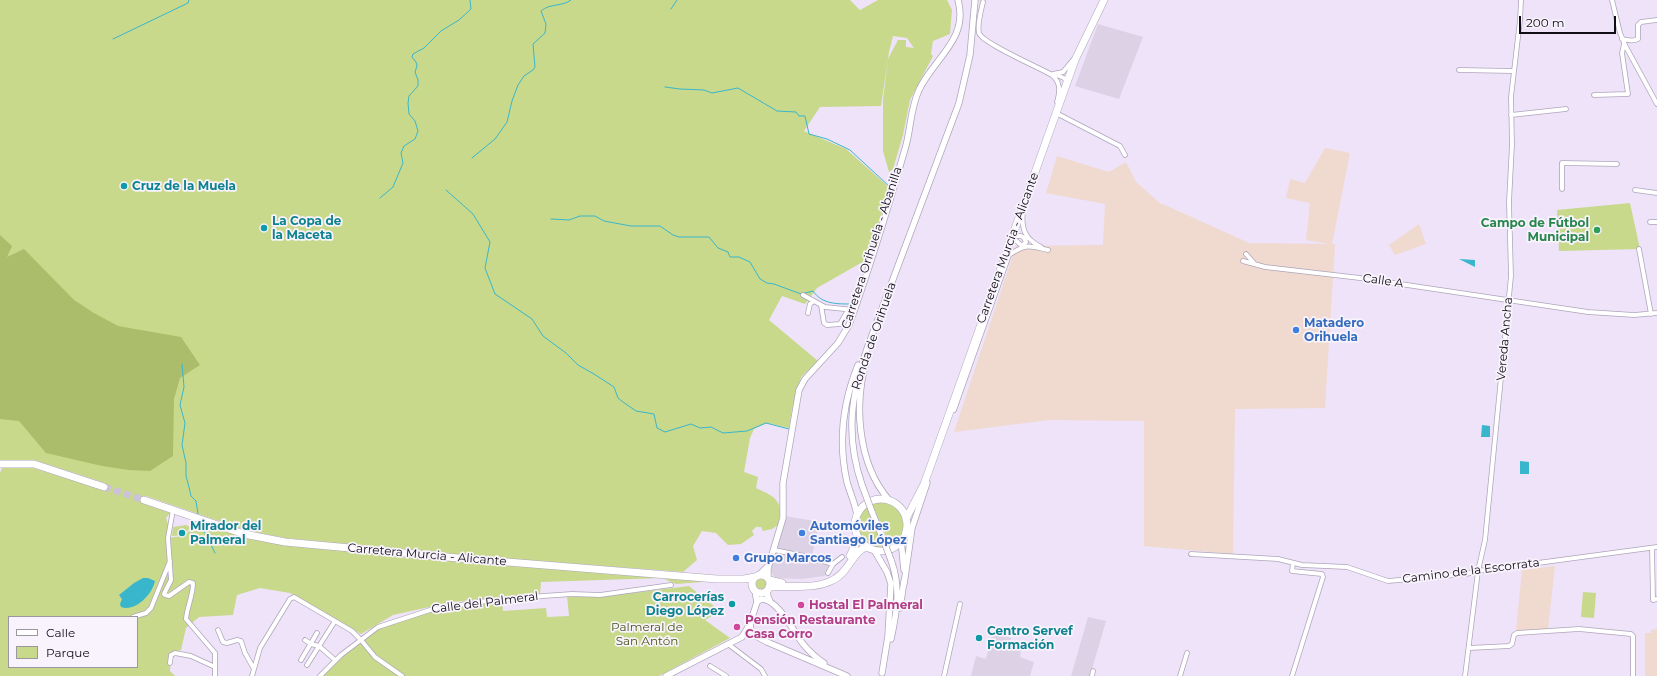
<!DOCTYPE html>
<meta charset="utf-8">
<style>
body{margin:0}
#map{position:relative;width:1657px;height:676px;overflow:hidden;background:#eee3f9;font-family:Montserrat,sans-serif}
canvas{display:block}
.legend{position:absolute;left:8px;top:616px;width:130px;height:52px;box-sizing:border-box;background:#f8f3fc;border:1px solid #9b979f;margin:0;padding:5px 7px;list-style:none;font-size:12px;color:#100d14}
.legend li{display:flex;align-items:center;gap:8px;height:20px}
.legend b{width:20px;border:1px solid #9b979f}
.scale{position:absolute;left:1519px;top:16px;width:97px;height:18px;box-sizing:border-box;border:2px solid #100d14;border-top:0;padding-left:5px;font-size:12px;line-height:14px;white-space:nowrap;color:#100d14;-webkit-text-stroke:3px #f8f3fc;paint-order:stroke}
</style>
<div id="map">
<canvas width="1657" height="676"></canvas>
<ul class="legend">
<li><b style="height:5px;background:#fff"></b>Calle</li>
<li><b style="height:11px;background:#c8d98b"></b>Parque</li>
</ul>
<div class="scale">200 m</div>
</div>
<script>
const c = document.querySelector('canvas').getContext('2d');
c.lineJoin = 'round';
function fillPath(path, color) { c.fillStyle = color; c.fill(path, 'evenodd'); }
function stroke(path, color, width, dash) { c.strokeStyle = color; c.lineWidth = width; c.lineCap = dash ? 'butt' : 'round'; c.setLineDash(dash || []); c.stroke(path); }
function drawText(font, color, halo, rows, align = 'center') {
  c.font = font + ' Montserrat,sans-serif'; c.lineWidth = 3.5; c.setLineDash([]); c.textBaseline = 'middle'; c.strokeStyle = halo; c.fillStyle = color; for (const [text, x, y, turn = 0] of rows) {
    c.save(); c.translate(x, y); c.rotate((+turn || 0) * Math.PI / 180); c.textAlign = isNaN(turn) ? turn : align; if (halo) c.strokeText(text, 0, 0); c.fillText(text, 0, 0); c.restore();
  }
}
fillPath(new Path2D(`
 M 1098,24 L 1143,37 L 1119,99 L 1075,86 Z
 M 785,516 L 820,522 L 812,555 L 831,564 L 825,576 L 802,579 L 775,578 L 772,573 L 771,565 Z
 M 1088,617 L 1106,621 L 1090,676 L 1071,676 Z
 M 993,632 L 1011,638 L 1010,645 L 1021,649 L 1020,657 L 1034,662 L 1030,676 L 971,676 L 976,656 L 986,659 Z`), '#dcd1e5');
fillPath(new Path2D(`
 M 1325,148 L 1350,153 L 1332,244 L 1335,244 L 1325,408 L 1235,409 L 1233,554 L 1144,546 L 1144,421 L 1049,420 L 954,432 L 1016,246 L 1103,245 L 1105,204 L 1046,193 L 1057,156 L 1109,172 L 1126,162 L 1136,182 L 1161,204 L 1165,205 L 1249,243 L 1329,244 L 1306,240 L 1310,203 L 1286,198 L 1290,179 L 1305,183 Z
 M 1419,224 L 1426,244 L 1395,255 L 1389,245 Z
 M 1555,566 L 1548,629 L 1516,631 L 1522,570 Z
 M 1657,629 L 1657,676 L 1645,676 L 1645,633 L 1651,633 L 1651,630 Z`), '#f0d9ce');
fillPath(new Path2D(`
 M 0,0 L 850,0 L 860,10 L 878,0 L 947,0 L 952,10 L 950,34 L 933,41 L 931,54 L 933,56 L 910,100 L 903,135 L 893,169 L 889,172 L 883,151 L 883,100 L 888,59 L 898,40 L 906,40 L 906,47 L 914,48 L 907,38 L 893,36 L 889,52 L 881,106 L 820,107 L 804,131 L 846,149 L 890,188 L 866,260 L 817,288 L 805,304 L 782,296 L 769,320 L 818,361 L 801,377 L 792,409 L 789,428 L 767,423 L 754,429 L 750,438 L 744,472 L 758,477 L 756,488 C 776,497 784,501 778,525 L 772,529 L 763,531 L 761,527 L 756,527 L 752,531 L 754,535 L 741,544 L 728,545 L 716,533 L 702,531 L 693,546 L 697,560 L 683,572 L 458,555 L 285,538 L 245,530 L 146,496 L 143,503 L 170,513 L 166,518 L 168,524 L 168,538 L 182,536 L 191,530 L 193,519 L 243,536 L 703,580 L 702,582 L 676,584 L 662,578 L 541,582 L 540,595 L 452,602 L 393,615 L 361,634 L 290,593 L 260,588 L 237,595 L 233,615 L 199,617 L 186,628 L 181,650 L 171,653 L 170,671 L 175,676 L 0,676 L 0,473 L 2,468 L 33,468 L 103,490 L 105,483 L 34,460 L 0,460 ZM 9,617 L 137,617 L 137,667 L 9,667 Z
 M 1630,203 L 1640,249 L 1559,251 L 1557,210 Z
 M 877,502 C 904,501 914,534 889,546 L 872,503 Z
 M 868,506 L 884,547 C 860,550 849,521 868,506 Z
 M 186,525 L 191,527 C 187,533 180,536 172,536 L 173,527 Z
 M755.5 584a5.5 5.5 0 1 1 11 0a5.5 5.5 0 1 1-11 0Z
 M 689,586 L 720,611 L 705,620 L 730,638 L 659,676 L 322,676 L 342,656 L 378,629 L 431,611 L 482,603 L 502,602 L 503,611 L 546,608 L 547,617 L 569,616 L 567,596 L 599,597 Z
 M 1583,592 L 1596,593 L 1594,618 L 1581,617 Z`), '#c8d98b');
fillPath(new Path2D(`
 M 0,235 L 12,246 L 7,257 L 24,249 L 74,300 L 94,313 L 118,326 L 181,337 L 200,365 L 180,378 L 174,399 L 173,456 L 150,471 L 129,470 L 102,466 L 46,453 L 19,421 L 0,419 Z`), '#abbd6a');
fillPath(new Path2D(`
 M 1459,259 L 1475,260 L 1475,268 L 1475,267 Z
 M 1482,425 L 1490,426 L 1490,437 L 1481,437 Z
 M 1520,461 L 1529,462 L 1529,474 L 1520,474 Z
 M 143,578 L 148,578 L 155,581 C 152,595 135,612 121,607 L 120,604 L 122,599 L 119,595 L 134,583 Z`), '#39b6cc');
stroke(new Path2D(`
 M 671,9 L 677,0
 M 113,39 L 188,3 L 189,0
 M 665,87 L 680,89 L 704,90 L 712,93 L 738,88 L 777,111 L 796,112 L 799,116 L 805,116 L 809,134 L 827,139 L 850,150 L 890,187
 M 472,158 L 495,139 L 507,122 L 512,101 L 518,85 L 524,76 L 533,70 L 535,67 L 533,44 L 545,33 L 546,24 L 541,11 C 550,3 562,7 571,0
 M 446,190 L 473,214 L 490,242 L 485,268 L 495,294 L 532,319 L 543,336 L 566,353 L 578,365 L 594,374 L 614,387 L 618,398 L 623,402 L 636,411 L 654,414 L 657,428 L 665,432 L 691,424 L 700,428 L 711,427 L 723,433 L 747,431 L 766,423 L 789,429
 M 380,198 L 393,187 L 403,163 L 401,153 L 404,146 L 415,139 L 418,131 L 415,121 L 409,114 L 408,103 L 409,96 L 418,86 L 418,80 L 415,72 L 417,66 L 416,62 L 412,57 L 413,54 L 424,48 L 441,31 L 459,20 L 471,9 L 470,0
 M 551,219 L 569,220 L 580,216 L 595,216 L 604,221 L 631,226 L 660,226 L 673,235 L 679,237 L 709,237 L 718,248 L 728,252 L 730,257 L 739,257 L 750,262 L 760,279 L 767,283 L 774,284 L 801,294 L 813,291 C 822,304 836,304 851,304
 M 182,364 L 184,387 L 180,405 L 185,423 L 182,445 L 186,463 L 186,476 L 189,487 L 191,496 L 196,501 L 198,514
 M 201,525 L 215,553`), '#39b6cc', 1);
stroke(new Path2D(`
 M 104,487 L 144,500`), '#cdc3d7', 7, [7, 3.5]);
const street = new Path2D(`
 M 1612,0 L 1620,33 L 1626,47 L 1657,104
 M 983,2 C 981,11 977,24 979,33 C 982,43 1040,68 1052,75 C 1061,83 1060,91 1057,102
 M 1622,39 C 1628,40 1633,42 1638,39 L 1638,25 L 1641,22 L 1657,20
 M 1459,70 L 1513,71
 M 1053,74 L 1063,72 L 1073,60
 M 1054,74 L 1064,78 L 1067,82
 M 1594,95 L 1628,94 L 1622,53 L 1624,44
 M 1056,113 L 1120,146 L 1125,155
 M 1511,115 L 1566,109
 M 1562,189 L 1562,163 L 1617,164
 M 1635,190 L 1657,193
 M 1023,212 C 1021,229 1025,239 1041,247
 M 1650,222 L 1657,222
 M 1012,236 L 1021,236 L 1026,239
 M 1012,237 L 1022,246 L 1026,242 L 1024,238
 M 1639,249 L 1651,314
 M 1246,254 L 1254,263
 M 1243,261 L 1265,267 L 1360,278 L 1588,312 L 1634,315 L 1657,313
 M 803,295 L 825,307 L 854,310
 M 821,305 L 824,323 L 827,325 L 840,324 L 848,310
 M 808,313 L 810,304 L 814,301
 M 954,410 L 1009,255 C 1026,243 1030,246 1048,250
 M 173,510 L 168,538 L 171,580 L 164,594 L 165,595 L 169,596 L 189,582 L 193,583 C 193,596 187,607 186,619 L 215,653 L 215,676
 M 1652,548 L 1653,600 L 1657,599
 M 774,550 L 809,557 L 833,564
 M 1191,554 L 1278,559 L 1302,565 L 1347,567 L 1388,581 L 1466,574 L 1478,571 L 1657,547
 M 828,573 L 833,564 L 842,557
 M 133,617 L 146,613 L 151,608 L 170,561
 M 218,630 L 223,642 L 227,643 L 237,640 L 241,641 L 245,653 L 254,669
 M 305,640 L 311,644 L 319,646 L 335,660
 M 728,644 L 761,669 L 765,676
 M 1469,648 L 1509,646 L 1512,644 L 1514,635 L 1517,633 L 1579,629 L 1631,634 L 1633,636 L 1633,676
 M 301,660 L 317,633
 M 170,663 L 171,655 L 175,653 L 191,656 L 215,667
 M 307,665 L 335,621
 M 710,666 L 726,676
 M 252,676 L 260,648 L 290,599 L 294,597 L 352,631 L 361,640 L 375,657 L 402,676
 M 320,676 L 341,655 L 378,627 L 430,610 L 478,602 L 543,596 L 572,594 L 600,595 L 671,585
 M 944,676 L 960,604
 M 1092,676 L 1093,671
 M 1180,676 L 1187,653
 M 1292,676 L 1323,577 L 1322,574 L 1292,571 L 1293,563
 M 1465,676 L 1478,571 L 1485,540 L 1511,276 L 1509,202 L 1512,144 L 1511,97 L 1520,20 L 1521,0`);
const secondary = new Path2D(`
 M 868,356 C 853,401 857,463 889,500
 M 862,485 C 845,435 851,395 868,346 L 959,103 L 970,55 L 975,0
 M 872,512 L 883,539
 M 857,515 C 855,503 850,493 847,482 C 838,442 843,402 858,365
 M 901,540 L 904,570
 M 874,550 L 887,572 L 891,584 L 888,636 L 882,673
 M 759,575 L 768,566
 M 768,578 L 768,568 L 783,518 L 783,483 L 799,390 L 805,379 L 838,343 L 849,325 C 870,267 888,208 905,149 C 911,130 910,109 919,90 C 934,58 969,39 958,0
 M 904,584 L 912,528 L 927,483
 M 767,590 L 768,597 L 770,601
 M 755,591 L 757,602 L 750,624 L 751,631 L 754,635 L 767,642 L 847,676
 M 757,602 L 761,599 C 777,598 794,632 803,644 C 809,651 816,658 824,663
 M 900,608 L 904,581
 M 891,639 C 897,611 901,587 891,560
 M 666,676 L 742,637 L 750,624`);
const highway = new Path2D(`
 M 0,464 L 34,464 L 104,487
 M855 525a26 26 0 1 1 52 0a26 26 0 1 1-52 0Z
 M 144,500 L 244,534 L 285,542 L 458,558 L 717,579 L 744,579 L 755,577
 M 906,519 L 924,484 L 932,462 L 1075,60 L 1104,0
 M 850,556 L 856,543 L 857,536
 M752 584a9 9 0 1 1 18 0a9 9 0 1 1-18 0Z
 M 769,580 L 782,583
 M 769,587 C 790,585 814,590 833,580 C 850,572 853,549 868,547`);
stroke(street, '#afa5ba', 5.5);
stroke(secondary, '#afa5ba', 7);
stroke(highway, '#afa5ba', 8);
stroke(street, '#fff', 4);
stroke(secondary, '#fff', 5.5);
stroke(highway, '#fff', 7);
const secondaryBridge = new Path2D(`
 M 862,485 L 872,512
 M 883,539 L 891,560`);
stroke(secondaryBridge, '#afa5ba', 7, []);
stroke(secondaryBridge, '#fff', 5.5);
for (const [x, y, r, color] of [
 [124,186,4,"#0f9aa8"],
 [264,228,4,"#0f9aa8"],
 [1597,230,4,"#2e9e5b"],
 [1296,330,4,"#3f7fe0"],
 [182,533,4,"#0f9aa8"],
 [802,533,4,"#3f7fe0"],
 [736,558,4,"#3f7fe0"],
 [732,604,4,"#0f9aa8"],
 [801,605,4,"#d1479c"],
 [737,627,4,"#d1479c"],
 [979,638,4,"#0f9aa8"]
]) { const dot = new Path2D(); dot.arc(x, y, r, 0, 2 * Math.PI); c.fillStyle = color; c.fill(dot); stroke(dot, '#f8f3fc', 1.5); }
drawText('bold 12px', '#0d838f', '#f8f3fc', [
 ["Cruz de la Muela",132,186],
 ["La Copa de",272,221],
 ["la Maceta",272,235],
 ["Mirador del",190,526],
 ["Palmeral",190,540],
 ["Carrocerías",724,597,"right"],
 ["Diego López",724,611,"right"],
 ["Centro Servef",987,631],
 ["Formación",987,645]
], 'left');
drawText('bold 12px', '#27864d', '#f8f3fc', [
 ["Campo de Fútbol",1589,223],
 ["Municipal",1589,237]
], 'right');
drawText('12px', '#100d14', '#f8f3fc', [
 ["Carretera Orihuela - Abanilla",872,248,-72],
 ["Carretera Murcia - Alicante",1008,248,-70],
 ["Calle A",1383,281,8],
 ["Ronda de Orihuela",874,336,-71],
 ["Vereda Ancha",1505,339,-85],
 ["Carretera Murcia - Alicante",427,555,5],
 ["Camino de la Escorrata",1471,571,-7],
 ["Calle del Palmeral",485,603,-7]
]);
drawText('bold 12px', '#366cbe', '#f8f3fc', [
 ["Matadero",1304,323],
 ["Orihuela",1304,337],
 ["Automóviles",810,526],
 ["Santiago López",810,540],
 ["Grupo Marcos",744,558]
], 'left');
drawText('bold 12px', '#b23c85', '#f8f3fc', [
 ["Hostal El Palmeral",809,605],
 ["Pensión Restaurante",745,620],
 ["Casa Corro",745,634]
], 'left');
drawText('12px', '#4b561a', '#f8f3fc', [
 ["Palmeral de",647,627],
 ["San Antón",647,641]
]);
</script>
